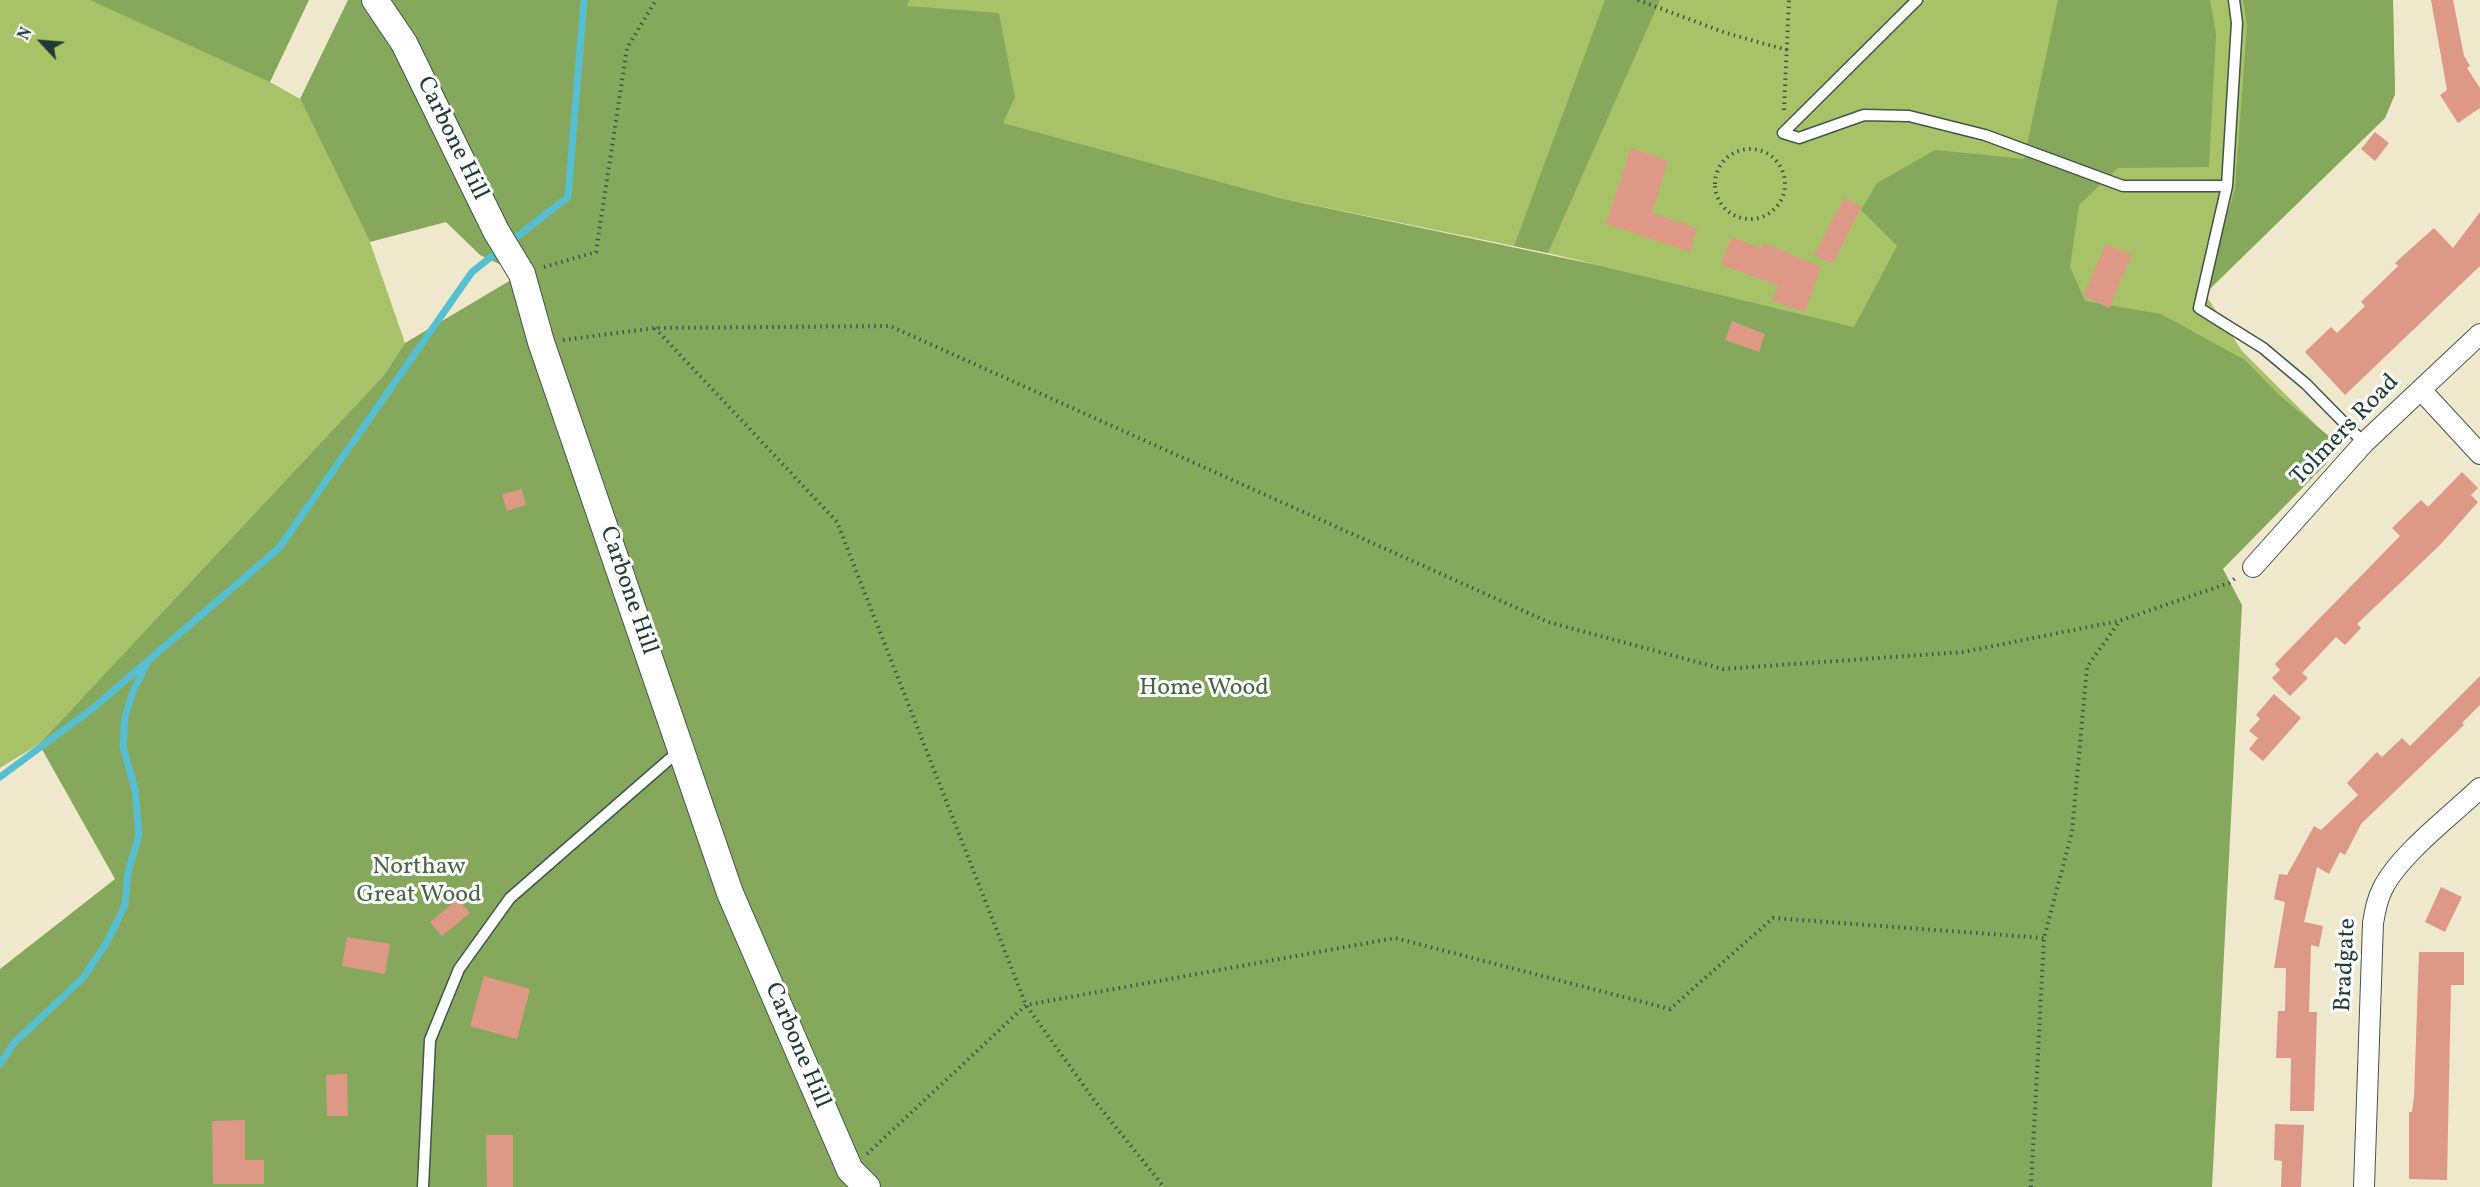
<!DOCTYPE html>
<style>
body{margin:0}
#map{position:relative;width:2480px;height:1187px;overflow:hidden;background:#efe8cd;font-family:Vollkorn,serif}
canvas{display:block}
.north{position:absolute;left:12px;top:12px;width:60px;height:60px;-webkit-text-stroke:4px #fff;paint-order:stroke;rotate:296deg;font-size:16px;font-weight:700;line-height:24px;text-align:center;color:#1f3d34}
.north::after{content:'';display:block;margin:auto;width:21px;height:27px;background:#1f3d34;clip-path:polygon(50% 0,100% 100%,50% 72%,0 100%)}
</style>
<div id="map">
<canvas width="2480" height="1187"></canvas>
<div class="north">N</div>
</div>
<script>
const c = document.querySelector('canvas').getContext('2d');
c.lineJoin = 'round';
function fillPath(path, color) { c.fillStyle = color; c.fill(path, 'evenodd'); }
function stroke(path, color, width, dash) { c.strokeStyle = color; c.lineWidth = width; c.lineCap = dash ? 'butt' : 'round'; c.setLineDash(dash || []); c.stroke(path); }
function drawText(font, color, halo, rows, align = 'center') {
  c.font = font + ' Vollkorn,serif'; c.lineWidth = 6; c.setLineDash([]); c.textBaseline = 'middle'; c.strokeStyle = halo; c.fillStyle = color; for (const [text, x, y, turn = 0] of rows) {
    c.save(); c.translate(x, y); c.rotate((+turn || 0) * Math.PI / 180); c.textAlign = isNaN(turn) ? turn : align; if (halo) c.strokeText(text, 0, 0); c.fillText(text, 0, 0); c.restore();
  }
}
fillPath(new Path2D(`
 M 0,0 L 205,0 L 270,82 L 300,99 L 370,242 L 405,343 L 384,375 L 39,744 L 0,768 Z
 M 642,0 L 2393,0 L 2395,94 L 2385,118 L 2205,294 L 2242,351 L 2335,444 L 1548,253 L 1284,199 L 1002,123 Z`), '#a8c268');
fillPath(new Path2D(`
 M 90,0 L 309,0 L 270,82 Z
 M 348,0 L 909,0 L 907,6 L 999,13 L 1015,97 L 1003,123 L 1284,199 L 1602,266 L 1854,327 L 1897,246 L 1861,210 L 1877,183 L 1935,150 L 2024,159 L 2058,0 L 2210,0 L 2216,34 L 2209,167 L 2118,168 L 2079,205 L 2070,267 L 2085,301 L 2161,314 L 2245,360 L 2279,395 L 2336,442 L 2326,464 L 2223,569 L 2242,605 L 2212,1187 L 0,1187 L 0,969 L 115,879 L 39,744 L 384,375 L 405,343 L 521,274 L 480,255 L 446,222 L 370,242 L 300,99 Z
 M 1605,0 L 1660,0 L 1548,253 L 1514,246 Z
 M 2243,0 L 2393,0 L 2395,94 L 2385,118 L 2204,294 L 2235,189 L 2247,25 Z`), '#86a85c');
stroke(new Path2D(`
 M 510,242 L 568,197 L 584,0
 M 0,777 L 92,709 L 279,548 L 472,272 L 501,249
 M 0,1064 L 14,1043 L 83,978 L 107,942 L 125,905 L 128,872 L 139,835 L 135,789 L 123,747 L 125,717 L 134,689 L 147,664`), '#56bfd2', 7);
fillPath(new Path2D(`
 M 2431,0 L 2453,0 L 2464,56 L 2470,66 L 2467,68 L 2480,88 L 2480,108 L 2458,123 L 2440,95 L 2447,90 Z
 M 2375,132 L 2389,143 L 2375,161 L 2361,149 Z
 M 1631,148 L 1668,161 L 1652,213 L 1697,228 L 1690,252 L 1606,224 Z
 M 1844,198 L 1862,206 L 1833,264 L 1814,255 Z
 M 2480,212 L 2480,266 L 2345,395 L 2305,352 L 2331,327 L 2337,333 L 2365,306 L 2361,302 L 2398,266 L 2395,263 L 2434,228 L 2453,248 Z
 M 1732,237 L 1761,248 L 1764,243 L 1821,267 L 1805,312 L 1772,301 L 1778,285 L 1721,265 Z
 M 2106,244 L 2132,255 L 2109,308 L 2083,296 Z
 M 1732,321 L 1765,334 L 1759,352 L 1725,340 Z
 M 2462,472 L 2478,488 L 2471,495 L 2478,502 L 2440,545 L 2357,624 L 2361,628 L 2345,645 L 2336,637 L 2302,673 L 2308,678 L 2290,696 L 2272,678 L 2280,670 L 2275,664 L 2400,536 L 2392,528 L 2421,500 L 2428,507 Z
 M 522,489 L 526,505 L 507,511 L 502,494 Z
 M 2480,676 L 2480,705 L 2462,723 L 2464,725 L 2361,824 L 2345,855 L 2340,852 L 2329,874 L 2317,867 L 2304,922 L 2323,926 L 2319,947 L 2311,945 L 2309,1012 L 2317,1012 L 2314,1111 L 2290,1111 L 2291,1058 L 2276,1058 L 2278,1011 L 2285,1011 L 2286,968 L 2274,968 L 2285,902 L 2274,899 L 2279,874 L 2287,875 L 2314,826 L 2321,830 L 2358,795 L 2347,783 L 2377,752 L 2382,757 L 2402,738 L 2410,746 Z
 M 2274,694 L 2301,718 L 2263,761 L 2249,749 L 2258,738 L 2249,731 L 2260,719 L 2256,715 Z
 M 2441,887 L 2462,897 L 2445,932 L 2425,922 Z
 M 458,899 L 470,913 L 442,936 L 430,922 Z
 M 347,937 L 390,944 L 385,974 L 342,966 Z
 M 2419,952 L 2464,952 L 2464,985 L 2451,985 L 2447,1180 L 2409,1179 L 2409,1112 L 2412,1112 L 2414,1097 Z
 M 484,976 L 530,989 L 517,1039 L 470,1026 Z
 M 347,1074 L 348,1116 L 327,1116 L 326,1075 Z
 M 245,1120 L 245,1160 L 264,1160 L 264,1184 L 213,1184 L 212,1121 Z
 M 2275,1124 L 2304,1125 L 2301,1187 L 2281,1187 L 2282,1161 L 2274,1160 Z
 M 486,1135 L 513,1135 L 513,1187 L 487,1187 Z`), '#de9986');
const service = new Path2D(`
 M 1917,0 L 1783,133 L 1799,138 L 1864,115 L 1909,116 L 1985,135 L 2123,186 L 2227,186 L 2237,23 L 2234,0
 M 2227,186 L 2199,308 L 2263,348 L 2306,384 L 2364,443
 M 423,1187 L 430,1040 L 459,969 L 510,898 L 680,750`);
const minor = new Path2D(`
 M 2421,390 L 2480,454
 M 2253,567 L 2364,443 L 2480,334
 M 2364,1187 L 2373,923 C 2375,911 2377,899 2383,888 C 2400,854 2452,815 2480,788`);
const tertiary = new Path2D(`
 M 375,0 L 404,43 L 496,231 L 522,274 L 541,342 L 730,893 L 850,1170 L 867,1187`);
stroke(service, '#3e574b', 13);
stroke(minor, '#3e574b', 22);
stroke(tertiary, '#3e574b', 28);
stroke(new Path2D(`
 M 1638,0 L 1726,33 L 1787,50
 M 1784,110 L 1789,0
 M1715 184a35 35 0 1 1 70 0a35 35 0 1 1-70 0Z
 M 544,267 L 596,252 L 627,48 L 656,0
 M 655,328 L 837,522 L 1026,1005 L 1094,1100 L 1164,1187
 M 563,340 L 655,328 L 890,326 L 1548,622 L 1723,669 L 1963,652 L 2119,621 L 2229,583 L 2237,577
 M 867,1154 L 1026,1005 L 1395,938 L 1670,1009 L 1773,918 L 2044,938
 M 2031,1187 L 2044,938 L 2072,832 L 2087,667 L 2119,622`), '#3e574b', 4, [1.5, 4.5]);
stroke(service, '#fff', 10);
stroke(minor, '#fff', 20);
stroke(tertiary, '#fff', 26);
drawText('24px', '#1f3d34', '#fff', [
 ["Carbone Hill",451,139,64],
 ["Tolmers Road",2346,431,-46],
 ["Carbone Hill",627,591,71],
 ["Bradgate",2347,965,-87],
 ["Carbone Hill",796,1046,67]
]);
drawText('24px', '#486544', '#fff', [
 ["Home Wood",1204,690],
 ["Northaw",419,869],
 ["Great Wood",419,897]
]);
</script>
